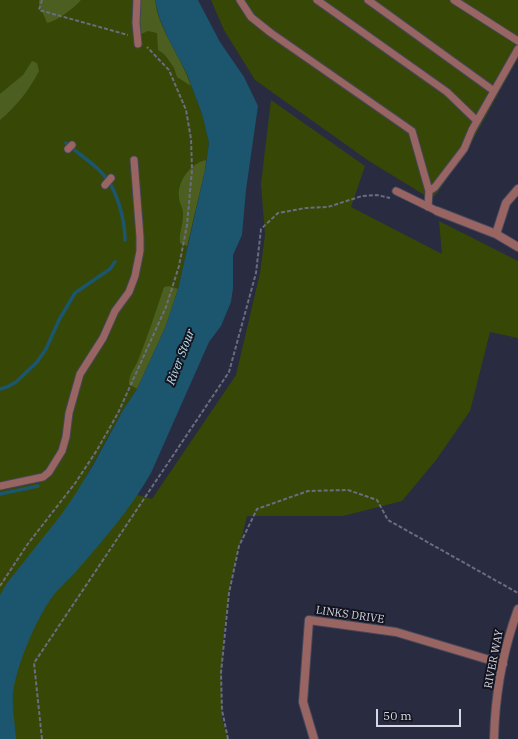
<!DOCTYPE html>
<style>
body{margin:0}
#map{position:relative;width:518px;height:739px;overflow:hidden;background:#292b40;font-family:"IBM Plex Serif",serif}
canvas{display:block}
.scale{position:absolute;left:376px;top:709px;width:85px;height:18px;box-sizing:border-box;border:2px solid #d5d7e5;border-top:0;padding-left:5px;font-size:12px;line-height:14px;white-space:nowrap;color:#d5d7e5;-webkit-text-stroke:3px #13141e;paint-order:stroke}
</style>
<div id="map">
<canvas width="518" height="739"></canvas>
<div class="scale">50 m</div>
</div>
<script>
const c = document.querySelector('canvas').getContext('2d');
c.lineJoin = 'round';
function fillPath(path, color) { c.fillStyle = color; c.fill(path, 'evenodd'); }
function stroke(path, color, width, dash) { c.strokeStyle = color; c.lineWidth = width; c.lineCap = dash ? 'butt' : 'round'; c.setLineDash(dash || []); c.stroke(path); }
function drawText(font, color, halo, rows, align = 'center') {
  c.font = font + ' "IBM Plex Serif",serif'; c.lineWidth = 4; c.setLineDash([]); c.textBaseline = 'middle'; c.strokeStyle = halo; c.fillStyle = color; for (const [text, x, y, turn = 0] of rows) {
    c.save(); c.translate(x, y); c.rotate((+turn || 0) * Math.PI / 180); c.textAlign = isNaN(turn) ? turn : align; if (halo) c.strokeText(text, 0, 0); c.fillText(text, 0, 0); c.restore();
  }
}
fillPath(new Path2D(`
 M 0,0 L 155,0 L 159,17 L 168,38 L 187,74 L 202,114 L 209,143 L 205,170 L 178,289 L 165,328 L 137,389 L 123,410 L 84,480 L 152,499 L 236,375 L 260,273 L 265,235 L 261,184 L 271,100 L 365,166 L 351,207 L 442,254 L 439,221 L 518,261 L 518,338 L 490,332 L 470,411 L 436,460 L 402,501 L 343,516 L 247,516 L 231,579 L 224,631 L 221,683 L 222,710 L 222,719 L 228,739 L 0,739 Z
 M 211,0 L 518,0 L 518,58 L 470,145 L 437,193 L 431,199 L 369,161 L 255,80 L 224,30 Z`), '#374806');
fillPath(new Path2D(`
 M 39,0 L 81,0 C 74,8 57,21 47,23 L 39,4 Z
 M 140,0 L 155,0 C 156,6 157,13 159,18 C 168,42 183,62 191,86 L 177,77 L 174,68 L 168,59 L 164,54 L 158,50 L 157,33 L 148,31 L 139,35 Z
 M 32,61 L 37,63 L 39,71 C 29,90 17,106 0,120 L 0,94 L 23,75 Z
 M 206,160 L 205,170 L 187,246 L 180,243 C 179,233 183,225 183,215 C 184,209 179,203 179,197 C 177,181 191,163 206,160 Z
 M 169,286 L 178,289 L 165,328 L 137,389 L 129,384 C 128,375 136,367 139,358 C 148,335 156,311 164,287 Z`), '#4c5f20');
fillPath(new Path2D(`
 M 155,0 L 198,0 L 220,42 L 244,77 L 258,106 L 246,190 L 242,235 L 233,255 L 233,288 L 231,302 L 221,326 L 209,342 L 151,473 C 131,508 105,538 79,568 C 70,579 58,588 50,600 C 35,622 16,667 13,693 C 12,708 15,724 16,739 L 0,739 L 0,595 L 7,583 L 61,515 L 76,493 L 93,465 L 123,410 L 137,389 L 165,328 L 178,289 L 205,170 L 209,143 L 202,114 L 187,74 L 168,38 L 159,17 Z`), '#1b556e');
stroke(new Path2D(`
 M 66,143 C 77,153 92,162 102,173 C 117,189 125,219 125,240
 M 0,389 L 7,387 L 16,382 L 37,362 L 46,349 L 59,320 L 75,293 L 110,269 L 115,262
 M 0,494 L 38,486`), '#1b556e', 3.5);
const lane = new Path2D(`
 M 137,0 L 136,23 L 138,44
 M 240,0 L 251,17 L 271,33 L 412,131 L 429,191
 M 317,0 L 447,92 L 477,121
 M 368,0 L 494,91
 M 454,0 L 518,41
 M 68,149 L 72,145
 M 105,185 L 111,178
 M 396,191 L 437,211
 M 428,207 L 429,191 L 435,187 L 464,149 L 472,130 L 518,49
 M 0,486 L 43,477 L 49,472 L 62,451 L 66,437 L 69,413 L 80,374 L 103,338 L 115,311 L 129,292 L 135,276 L 140,251 L 140,237 L 134,160`);
const street = new Path2D(`
 M 437,211 L 496,234 L 518,247
 M 496,234 L 506,203 L 518,189
 M 314,739 L 303,702 L 309,620 L 396,632 L 503,664
 M 494,739 C 495,696 503,650 518,609`);
stroke(lane, '#45475a', 9);
stroke(street, '#45475a', 10);
stroke(new Path2D(`
 M 42,0 L 39,10 L 128,35
 M 0,586 L 27,545 L 76,482 L 97,450 L 118,413 L 166,307 L 179,266 L 187,225 L 192,170 L 191,139 L 186,110 L 169,70 L 147,47
 M 42,739 L 34,663 L 229,372 L 256,273 L 261,229 L 278,213 L 306,208 L 328,207 L 362,196 L 377,195 L 390,198
 M 228,739 L 222,710 L 221,673 L 229,593 L 239,546 L 257,509 L 308,491 L 348,490 L 377,500 L 388,520 L 518,593`), '#6a6c7f', 2, [4, 2]);
stroke(lane, '#996563', 7);
stroke(street, '#996563', 8);
drawText('11px', '#d5d7e5', '#13141e', [
 ["LINKS DRIVE",350,615,8],
 ["RIVER WAY",494,659,-79]
]);
drawText('italic 12px', '#bce2f6', '#13141e', [
 ["River Stour",181,357,-69]
]);
</script>
